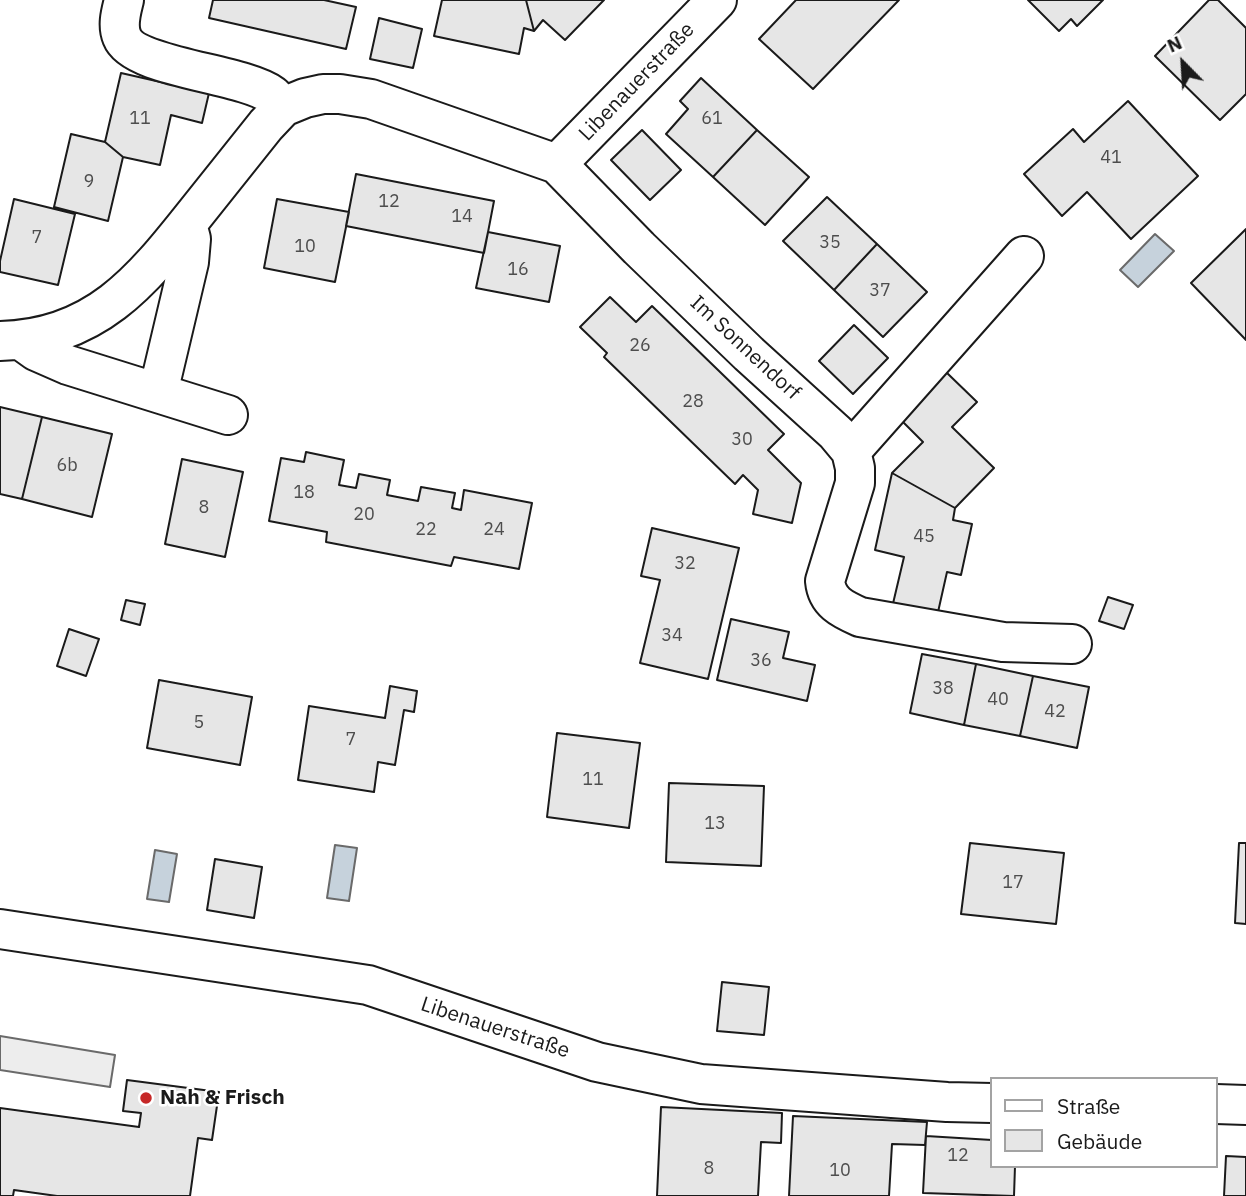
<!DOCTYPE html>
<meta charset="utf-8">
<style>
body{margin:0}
#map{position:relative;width:1246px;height:1196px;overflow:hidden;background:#fff;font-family:"IBM Plex Sans",sans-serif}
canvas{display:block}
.legend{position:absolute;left:990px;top:1077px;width:228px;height:91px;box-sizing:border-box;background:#fff;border:2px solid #a3a3a3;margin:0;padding:9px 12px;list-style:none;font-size:21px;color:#1a1a1a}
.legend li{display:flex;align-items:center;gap:14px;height:35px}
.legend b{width:35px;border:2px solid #a3a3a3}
.north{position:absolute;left:1148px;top:28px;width:70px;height:70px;-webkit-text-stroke:5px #fff;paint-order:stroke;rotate:336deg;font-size:19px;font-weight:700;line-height:28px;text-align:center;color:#1a1a1a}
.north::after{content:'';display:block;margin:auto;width:24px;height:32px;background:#1a1a1a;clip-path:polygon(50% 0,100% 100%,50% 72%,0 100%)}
</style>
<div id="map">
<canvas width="1246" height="1196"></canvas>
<ul class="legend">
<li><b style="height:9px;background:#fff"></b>Straße</li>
<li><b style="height:19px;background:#e6e6e6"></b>Gebäude</li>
</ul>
<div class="north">N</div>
</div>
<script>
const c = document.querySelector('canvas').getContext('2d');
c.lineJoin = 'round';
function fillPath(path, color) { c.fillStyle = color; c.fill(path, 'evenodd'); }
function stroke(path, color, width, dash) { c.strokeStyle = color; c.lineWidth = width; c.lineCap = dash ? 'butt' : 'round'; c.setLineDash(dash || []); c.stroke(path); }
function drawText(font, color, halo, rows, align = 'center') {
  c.font = font + ' "IBM Plex Sans",sans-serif'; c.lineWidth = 5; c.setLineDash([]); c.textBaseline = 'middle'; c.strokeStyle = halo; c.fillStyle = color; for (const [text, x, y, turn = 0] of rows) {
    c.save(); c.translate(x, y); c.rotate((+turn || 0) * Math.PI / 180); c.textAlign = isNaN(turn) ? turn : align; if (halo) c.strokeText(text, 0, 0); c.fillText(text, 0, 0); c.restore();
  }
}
const parking = new Path2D(`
 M 0,1036 L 115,1055 L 110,1087 L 0,1070 Z`);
fillPath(parking, '#ededed');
stroke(parking, '#6a6a6a', 2);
const water = new Path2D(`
 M 1155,234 L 1174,251 L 1138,287 L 1120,270 Z
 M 335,845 L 357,848 L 349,901 L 327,898 Z
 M 155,850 L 177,854 L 169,902 L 147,899 Z`);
fillPath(water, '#c6d2dc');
stroke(water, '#6a6a6a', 2);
const building = new Path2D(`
 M 213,0 L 324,0 L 356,7 L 346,49 L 209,18 Z
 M 442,0 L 526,0 L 534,31 L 524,28 L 519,54 L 434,36 Z
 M 526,0 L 604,0 L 565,40 L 543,20 L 534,31 Z
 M 796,0 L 899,0 L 813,89 L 759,39 Z
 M 1028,0 L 1103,0 L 1077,26 L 1071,19 L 1059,31 Z
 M 1209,0 L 1218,0 L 1246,28 L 1246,94 L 1220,120 L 1155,56 Z
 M 379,18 L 422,29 L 413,68 L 370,59 Z
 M 121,73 L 209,93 L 202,123 L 171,115 L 160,165 L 123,157 L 105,142 Z
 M 701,78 L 757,130 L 713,177 L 666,134 L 688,109 L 680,101 Z
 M 1128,101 L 1198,176 L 1131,239 L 1087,192 L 1062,216 L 1024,174 L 1073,129 L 1084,142 Z
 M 642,130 L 681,170 L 650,200 L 611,160 Z
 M 757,130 L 809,177 L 765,225 L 713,177 Z
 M 71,134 L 105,142 L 123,157 L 108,221 L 54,207 Z
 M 356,174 L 494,201 L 484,253 L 346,226 Z
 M 827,197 L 877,244 L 834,290 L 783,241 Z
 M 14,199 L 75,214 L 58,285 L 0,272 L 0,261 Z
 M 277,199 L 349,212 L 335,282 L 264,268 Z
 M 1246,229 L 1246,340 L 1191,283 Z
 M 488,232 L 560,246 L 549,302 L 476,288 Z
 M 877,244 L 927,292 L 883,337 L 834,290 Z
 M 610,297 L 636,322 L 652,306 L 784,434 L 768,450 L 801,483 L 792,523 L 753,514 L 758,490 L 743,475 L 735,484 L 604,357 L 607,353 L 580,327 Z
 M 854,325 L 888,358 L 853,394 L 819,361 Z
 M 946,372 L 977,402 L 952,427 L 994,468 L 955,508 L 892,473 L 923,442 L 900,419 Z
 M 0,407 L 42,417 L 22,499 L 0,494 Z
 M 42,417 L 112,434 L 92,517 L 22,499 Z
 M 306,452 L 344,460 L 339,485 L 356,488 L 359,474 L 390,480 L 387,495 L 418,501 L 421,487 L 455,493 L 452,508 L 461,510 L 464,490 L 532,503 L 519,569 L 454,557 L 451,566 L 326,542 L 327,532 L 269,521 L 281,458 L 304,462 Z
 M 182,459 L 243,472 L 225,557 L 165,544 Z
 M 892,473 L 955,508 L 953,520 L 972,524 L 961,575 L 947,572 L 936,621 L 891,612 L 904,557 L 875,550 Z
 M 652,528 L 739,548 L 708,679 L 640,663 L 660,580 L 641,576 Z
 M 1108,597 L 1133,605 L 1124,629 L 1099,621 Z
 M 126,600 L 145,604 L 140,625 L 121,620 Z
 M 731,619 L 789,632 L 783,658 L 815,665 L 807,701 L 717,680 Z
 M 69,629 L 99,639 L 86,676 L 57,666 Z
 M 922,654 L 976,664 L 964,725 L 910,713 Z
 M 976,664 L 1033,676 L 1020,736 L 964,725 Z
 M 1033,676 L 1089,687 L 1077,748 L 1020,736 Z
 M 159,680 L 252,697 L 240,765 L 147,748 Z
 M 390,686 L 417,691 L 414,712 L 404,710 L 395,765 L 378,762 L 374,792 L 298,780 L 309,706 L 385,718 Z
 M 557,733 L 640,743 L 629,828 L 547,817 Z
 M 669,783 L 764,786 L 761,866 L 666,862 Z
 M 970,843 L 1064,853 L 1056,924 L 961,914 Z
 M 1239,843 L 1246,843 L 1246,924 L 1235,923 Z
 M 215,859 L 262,867 L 254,918 L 207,910 Z
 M 722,982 L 769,987 L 764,1035 L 717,1031 Z
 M 127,1080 L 219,1092 L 212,1140 L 198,1138 L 190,1196 L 57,1196 L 14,1190 L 13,1196 L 0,1196 L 0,1108 L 139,1127 L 141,1113 L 123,1111 Z
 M 661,1107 L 782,1113 L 781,1143 L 761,1142 L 758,1196 L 657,1196 Z
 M 793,1116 L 927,1122 L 925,1145 L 892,1144 L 889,1196 L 789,1196 Z
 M 926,1136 L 992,1140 L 992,1166 L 1015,1166 L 1014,1196 L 923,1193 Z
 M 1226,1156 L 1246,1157 L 1246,1196 L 1224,1196 Z`);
fillPath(building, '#e6e6e6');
stroke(building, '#1a1a1a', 2);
const minor = new Path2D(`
 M 124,0 C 121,12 117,25 122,37 C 134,68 242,73 272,95 C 276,98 279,103 283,107
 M 557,164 L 717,0
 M 0,341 C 95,339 141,282 195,214 C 219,184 242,155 266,125 L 283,107 L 305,98 L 323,94 L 340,94 L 371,99 L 557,164 L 639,248 L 749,354 L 836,433 L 851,451 L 855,468 L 855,483 L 825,581 C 827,602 842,609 860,617 L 1003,642 L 1072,644
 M 22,341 L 36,351 L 68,365 L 228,415
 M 158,393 L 189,262 L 191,239 L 187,224
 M 851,451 L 1024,256
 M 0,929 L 368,985 L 597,1062 L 701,1084 L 947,1102 L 992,1103
 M 1216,1104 L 1246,1105`);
stroke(minor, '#1a1a1a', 42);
stroke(minor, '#fff', 38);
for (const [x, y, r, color] of [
 [146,1098,7,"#c62828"]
]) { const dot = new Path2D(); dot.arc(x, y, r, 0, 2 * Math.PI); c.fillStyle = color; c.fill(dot); stroke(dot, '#fff', 2.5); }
drawText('18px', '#4d4d4d', null, [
 ["11",140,119],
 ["61",712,119],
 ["41",1111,158],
 ["9",89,182],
 ["12",389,202],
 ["14",462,217],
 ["7",37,238],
 ["35",830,243],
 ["10",305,247],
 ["16",518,270],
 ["37",880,291],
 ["26",640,346],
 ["28",693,402],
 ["30",742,440],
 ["6b",67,466],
 ["18",304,493],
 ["8",204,508],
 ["20",364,515],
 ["22",426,530],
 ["24",494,530],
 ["45",924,537],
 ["32",685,564],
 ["34",672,636],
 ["36",761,661],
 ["38",943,689],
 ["40",998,700],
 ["42",1055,712],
 ["5",199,723],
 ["7",351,740],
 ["11",593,780],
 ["13",715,824],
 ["17",1013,883],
 ["12",958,1156],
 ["8",709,1169],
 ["10",840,1171]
]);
drawText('21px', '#1a1a1a', '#fff', [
 ["Libenauerstraße",637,82,-46],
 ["Im Sonnendorf",745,348,43],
 ["Libenauerstraße",495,1028,18]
]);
drawText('bold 21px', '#1a1a1a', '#fff', [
 ["Nah & Frisch",160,1098]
], 'left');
</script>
